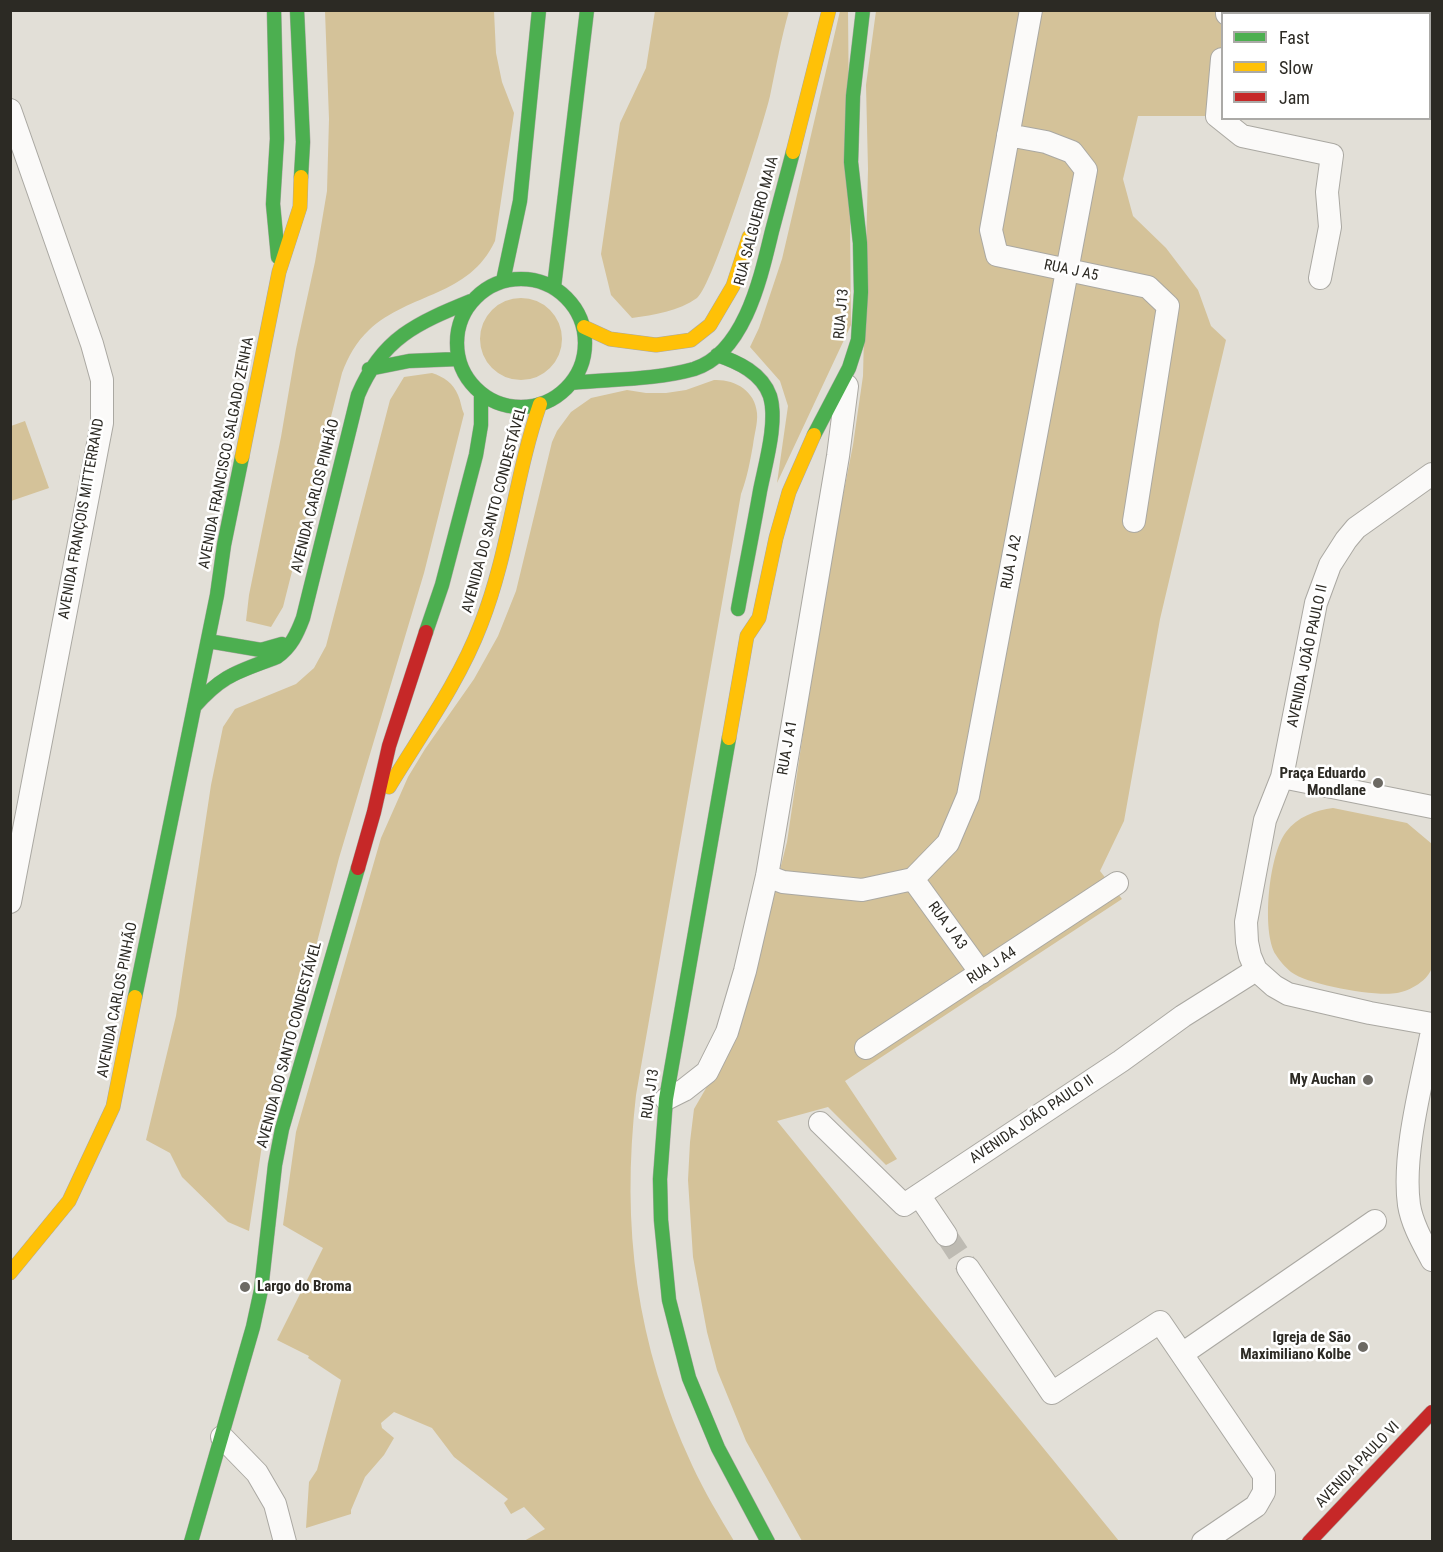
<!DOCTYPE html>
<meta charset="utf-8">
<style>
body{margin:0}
#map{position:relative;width:1443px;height:1552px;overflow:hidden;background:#e2dfd7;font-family:"Roboto Condensed",sans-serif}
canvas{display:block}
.frame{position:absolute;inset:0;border:12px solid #2c2a24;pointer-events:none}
.legend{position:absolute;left:1221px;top:12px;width:210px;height:108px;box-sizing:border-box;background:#fff;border:2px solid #abaaa7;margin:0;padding:8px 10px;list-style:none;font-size:18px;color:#2c2a24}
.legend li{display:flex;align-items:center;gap:12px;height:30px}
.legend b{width:30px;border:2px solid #abaaa7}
</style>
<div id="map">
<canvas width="1443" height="1552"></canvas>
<div class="frame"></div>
<ul class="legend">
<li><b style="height:8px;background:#4caf50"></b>Fast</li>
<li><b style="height:8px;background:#ffc107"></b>Slow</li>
<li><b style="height:8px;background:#c62828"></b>Jam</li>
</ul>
</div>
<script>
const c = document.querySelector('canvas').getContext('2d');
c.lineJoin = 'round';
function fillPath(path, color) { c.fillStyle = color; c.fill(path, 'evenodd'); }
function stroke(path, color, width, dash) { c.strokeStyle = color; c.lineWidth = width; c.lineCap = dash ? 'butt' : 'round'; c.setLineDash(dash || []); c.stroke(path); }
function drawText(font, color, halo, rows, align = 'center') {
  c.font = font + ' "Roboto Condensed",sans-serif'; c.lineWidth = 5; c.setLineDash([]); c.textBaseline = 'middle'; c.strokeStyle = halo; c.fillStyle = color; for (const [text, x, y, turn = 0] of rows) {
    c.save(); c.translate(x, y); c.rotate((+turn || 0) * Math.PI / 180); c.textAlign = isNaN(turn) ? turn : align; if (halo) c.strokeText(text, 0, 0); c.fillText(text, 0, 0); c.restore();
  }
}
fillPath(new Path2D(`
 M 325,11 L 494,11 L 496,53 L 502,82 L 514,113 L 495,241 C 469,297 410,292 369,330 C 356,342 348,357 342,373 L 283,607 L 271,627 L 246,621 L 249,595 L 281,437 L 296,349 L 315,262 L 327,191 L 329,119 Z
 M 655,11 L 789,11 C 781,39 776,67 770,96 C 764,122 712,288 697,298 C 679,311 654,315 632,318 L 611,295 L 601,254 L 620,123 L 646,68 Z
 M 840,11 L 848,11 L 851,325 L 777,483 L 788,406 L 780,381 L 750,347 L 759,328 L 782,259 Z
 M 876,11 L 1227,11 L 1222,14 L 1222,59 L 1217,116 L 1138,116 L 1123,179 L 1133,216 L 1166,248 L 1198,290 L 1211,326 L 1226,340 L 1160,619 L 1124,821 L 1100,871 L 1122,899 L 845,1081 L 897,1159 L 886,1165 L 828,1107 L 777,1121 L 1119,1541 L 802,1541 L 746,1441 L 717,1370 L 707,1332 L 693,1257 L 688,1180 L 690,1142 L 694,1109 L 739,1031 L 787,842 L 824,591 L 853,445 L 863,376 L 868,169 L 866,85 Z
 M480 339a41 41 0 1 1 82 0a41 41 0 1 1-82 0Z
 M 432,373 C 444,377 453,383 458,395 C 461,401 461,408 464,414 L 424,573 L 339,858 L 310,969 L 274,1066 L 249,1231 L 228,1222 L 182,1177 L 170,1153 L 146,1140 L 176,1016 L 211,785 L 223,727 L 235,709 L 296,684 L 314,668 L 326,646 L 390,400 L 404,377 Z
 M 714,380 C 734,379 755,390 757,413 C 758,423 754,435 753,445 C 750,462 747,478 741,494 L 636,1095 C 621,1227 636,1344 692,1465 C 704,1491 719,1516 734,1541 L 524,1541 L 545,1529 L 524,1507 L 511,1514 L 504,1503 L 508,1499 L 454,1457 L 432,1428 L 394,1412 L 381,1423 L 382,1428 L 394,1438 L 384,1455 L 365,1477 L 351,1510 L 351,1514 L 306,1528 L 309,1482 L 317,1470 L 341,1380 L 308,1358 L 309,1356 L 277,1340 L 323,1248 L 283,1225 L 296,1132 L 381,838 L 408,777 L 425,749 L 474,679 L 498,636 L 516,591 L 552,442 L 557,431 L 571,412 L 591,398 L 627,390 L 646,393 L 666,393 L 686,390 Z
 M 25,421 L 49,488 L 11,501 L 11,426 Z
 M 1333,808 L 1407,823 L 1432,844 C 1433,874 1432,905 1432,935 C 1432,945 1435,959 1432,967 C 1429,980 1410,991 1397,993 C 1376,997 1308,985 1291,972 C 1286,968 1279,960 1276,955 C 1261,932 1269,854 1286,832 C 1297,817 1316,810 1333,808 Z`), '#d4c299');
stroke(new Path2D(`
 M 946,1235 L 968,1268`), '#bebbb3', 22, [22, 11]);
const street = new Path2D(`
 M 1031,10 L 991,230 L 997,255 L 1148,287 L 1168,306 L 1134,521
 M 1227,14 L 1227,10
 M 1222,59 L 1217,116 L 1242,136 L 1332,155 L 1327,192 L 1330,227 L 1320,278
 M 10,110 L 92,344 L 102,380 L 102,423 L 10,902
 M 1432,474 L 1356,528 L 1346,540 L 1330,565 L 1316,603 L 1282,777 L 1265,820 L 1246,922 L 1247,942 L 1250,956 L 1256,970 L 1274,986 L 1288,994 L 1370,1013 L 1432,1024
 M 1282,777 L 1432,807
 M 767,876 L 783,882 L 862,890 L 913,879 L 948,843 L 968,796 L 1086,170 L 1072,152 L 1046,142 L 1008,135
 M 913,879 L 981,973
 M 1432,1031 C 1422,1082 1402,1154 1409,1205 C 1412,1224 1423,1243 1432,1260
 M 866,1048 L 1117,883
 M 666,1099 L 684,1090 L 707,1072 L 727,1032 L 745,971 L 767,876 L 838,456 L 847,386
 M 820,1123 L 904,1205 L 1121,1061 L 1183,1016 L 1256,970
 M 919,1195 L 946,1235
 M 968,1268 L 1052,1393 L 1160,1322 L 1264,1475 L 1264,1492 L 1256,1506 L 1203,1542
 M 1182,1354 L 1375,1221
 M 222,1437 L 257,1473 L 275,1504 L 285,1542`);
const fast = new Path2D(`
 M 274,10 L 277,139 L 273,204 L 278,257
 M 297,10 L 303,142 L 301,177
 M457 343a64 64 0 1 1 128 0a64 64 0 1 1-128 0Z
 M 503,281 L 520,201 L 539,10
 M 554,287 L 587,10
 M 717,355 C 738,362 762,373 770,396 C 778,422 765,465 760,491 C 753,531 745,570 738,609
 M 369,369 L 409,361 L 458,359
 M 571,383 C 611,379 655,380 694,369 C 745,353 761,276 772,231 C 779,205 786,178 793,152
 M 814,435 L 849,368 L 858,340 L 861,292 L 860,243 L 851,162 L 853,96 L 863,10
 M 426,632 L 442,585 L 476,455 L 481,425 L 481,393
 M 208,641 L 261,650 L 282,644
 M 194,707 C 223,674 238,672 277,657 C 291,647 297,634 303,618 L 358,395 C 382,338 417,323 471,301
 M 729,738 L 666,1099 L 660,1179 L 661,1220 L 669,1300 L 689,1378 L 718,1448 L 768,1542
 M 135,997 L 217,595 L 224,545 L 242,457
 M 191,1542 L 253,1327 L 261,1290 L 275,1165 L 282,1129 L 358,868`);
const slow = new Path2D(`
 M 793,152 L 829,10
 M 584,327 L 610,339 L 656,345 L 691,340 L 710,325 L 733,286 L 749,237
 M 242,457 L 279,272 L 300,207 L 301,177
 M 729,738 L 747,636 L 759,618 L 776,538 L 789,492 L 814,435
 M 389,787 C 421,734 459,682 481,624 C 509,553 515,476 540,404
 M 10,1273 L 69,1201 L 113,1107 L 135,997`);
const jam = new Path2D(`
 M 358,868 L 374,812 L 389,746 L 426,632
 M 1309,1542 L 1432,1412`);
stroke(street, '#aaa8a2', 24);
stroke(fast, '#aaa8a2', 15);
stroke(slow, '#aaa8a2', 15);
stroke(jam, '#aaa8a2', 15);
stroke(street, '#fbfaf9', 22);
stroke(fast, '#4caf50', 14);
stroke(slow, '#ffc107', 14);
stroke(jam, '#c62828', 14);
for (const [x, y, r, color] of [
 [1378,783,6,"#6c6963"],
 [1368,1080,6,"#6c6963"],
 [245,1287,6,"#6c6963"],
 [1363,1347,6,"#6c6963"]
]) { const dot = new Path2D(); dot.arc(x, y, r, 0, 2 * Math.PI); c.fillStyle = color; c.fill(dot); stroke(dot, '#fff', 2); }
drawText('15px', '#2c2a24', '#fff', [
 ["RUA SALGUEIRO MAIA",757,221,-75],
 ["RUA J A5",1071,271,12],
 ["RUA J13",842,314,-85],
 ["AVENIDA FRANCISCO SALGADO ZENHA",227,453,-79],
 ["AVENIDA CARLOS PINHÃO",316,496,-76],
 ["AVENIDA DO SANTO CONDESTÁVEL",495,510,-75],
 ["AVENIDA FRANÇOIS MITTERRAND",82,519,-80],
 ["RUA J A2",1012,562,-79],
 ["AVENIDA JOÃO PAULO II",1308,656,-78],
 ["RUA J A1",788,748,-80],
 ["RUA J A3",947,926,54],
 ["RUA J A4",992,966,-33],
 ["AVENIDA CARLOS PINHÃO",118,1000,-79],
 ["AVENIDA DO SANTO CONDESTÁVEL",290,1045,-75],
 ["RUA J13",651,1094,-82],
 ["AVENIDA JOÃO PAULO II",1032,1120,-34],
 ["AVENIDA PAULO VI",1358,1465,-46]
]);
drawText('bold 15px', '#2c2a24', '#fff', [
 ["Praça Eduardo",1366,774],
 ["Mondlane",1366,791],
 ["My Auchan",1356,1080],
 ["Largo do Broma",257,1287,"left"],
 ["Igreja de São",1351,1338],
 ["Maximiliano Kolbe",1351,1355]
], 'right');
</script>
